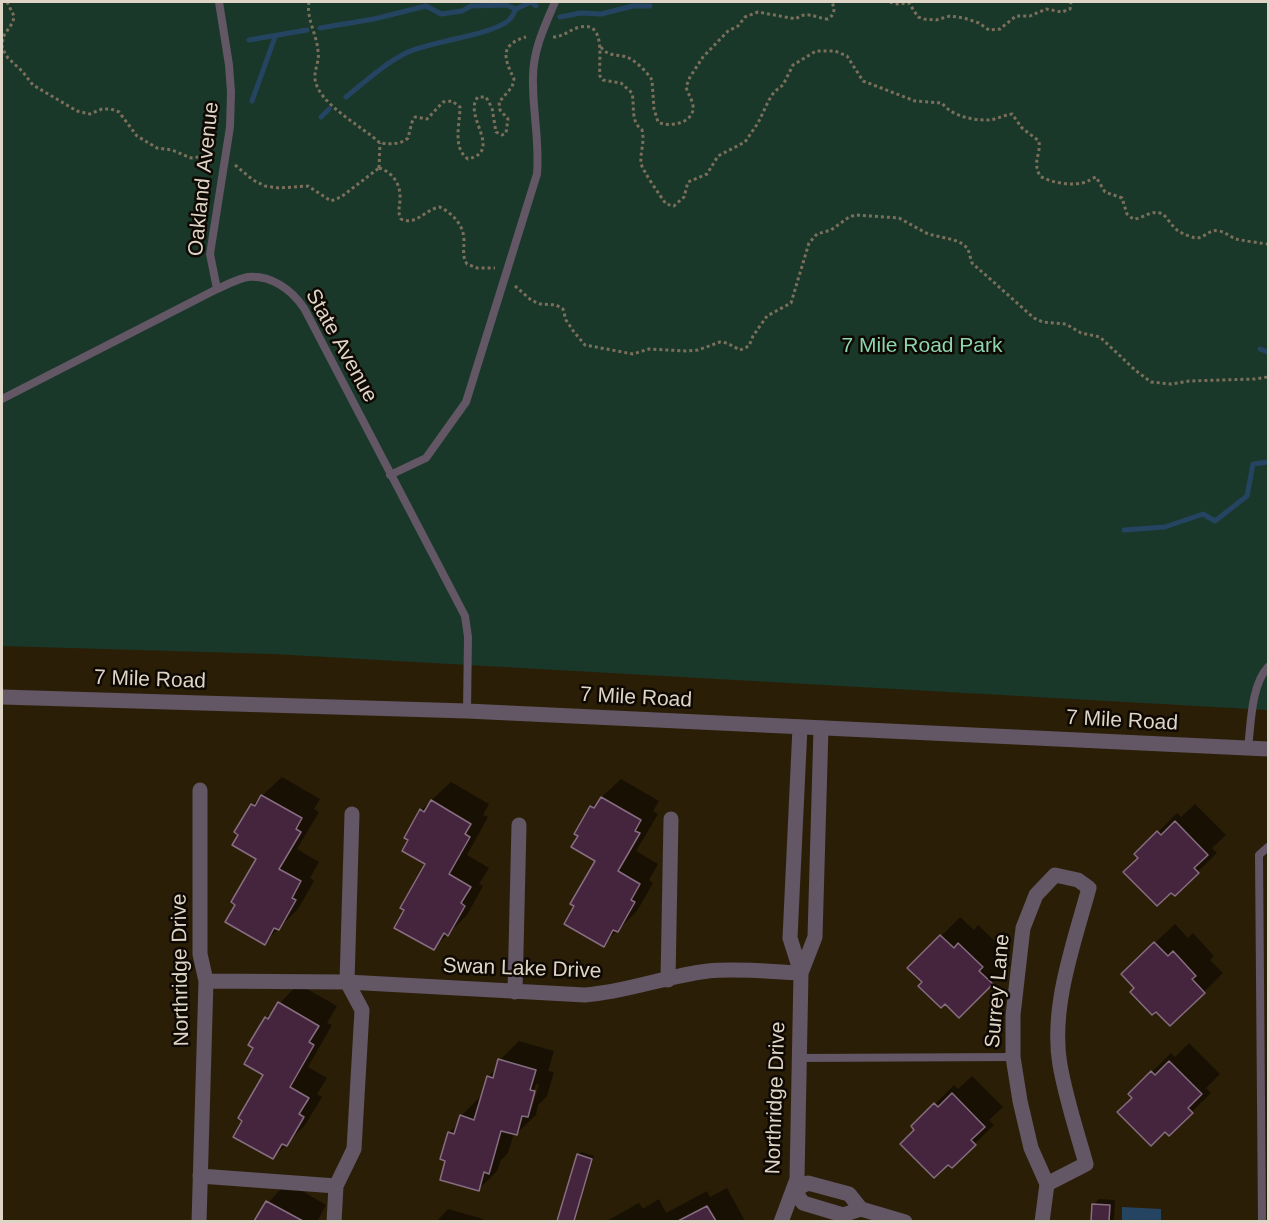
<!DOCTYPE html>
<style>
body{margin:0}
#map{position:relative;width:1270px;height:1223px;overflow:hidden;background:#2b1e07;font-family:Arial,sans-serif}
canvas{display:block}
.frame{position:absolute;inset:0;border:3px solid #ded5c7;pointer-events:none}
</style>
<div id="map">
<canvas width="1270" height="1223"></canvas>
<div class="frame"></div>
</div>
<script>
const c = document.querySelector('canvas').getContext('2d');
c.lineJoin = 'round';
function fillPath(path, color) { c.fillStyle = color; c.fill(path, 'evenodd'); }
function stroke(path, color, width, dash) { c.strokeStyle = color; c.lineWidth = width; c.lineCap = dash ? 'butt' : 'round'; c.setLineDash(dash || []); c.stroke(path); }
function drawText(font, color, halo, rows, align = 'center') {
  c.font = font + ' Arial,sans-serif'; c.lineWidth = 5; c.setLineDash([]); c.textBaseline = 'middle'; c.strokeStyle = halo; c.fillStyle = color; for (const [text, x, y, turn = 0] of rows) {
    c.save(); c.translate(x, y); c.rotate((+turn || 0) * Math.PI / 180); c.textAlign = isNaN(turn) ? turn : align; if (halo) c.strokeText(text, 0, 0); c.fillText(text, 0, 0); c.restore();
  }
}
fillPath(new Path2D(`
 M 2,2 L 1268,2 L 1268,710 L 273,654 L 2,646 Z`), '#193829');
fillPath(new Path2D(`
 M 1122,1207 L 1161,1209 L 1161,1221 L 1122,1221 Z`), '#254461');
fillPath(new Path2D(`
 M 282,777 L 320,799 L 314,809 L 319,812 L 297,849 L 319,862 L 310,878 L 314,881 L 298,909 L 264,943 L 237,904 L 258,858 L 252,805 Z
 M 621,779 L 659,801 L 653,811 L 658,814 L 636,851 L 658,864 L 649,880 L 653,883 L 637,911 L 603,945 L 591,807 Z
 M 451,782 L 489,804 L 483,815 L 488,817 L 467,855 L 489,868 L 479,884 L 483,886 L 467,915 L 434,948 L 427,864 L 410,839 L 421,810 Z
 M 1195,804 L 1226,835 L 1212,848 L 1217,853 L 1175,894 L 1136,854 L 1177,813 L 1181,817 Z
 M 960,917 L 974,930 L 978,925 L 1001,947 L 997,951 L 1011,964 L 959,1016 L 910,968 Z
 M 1175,924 L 1188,938 L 1193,933 L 1214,956 L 1210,960 L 1223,973 L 1204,992 L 1136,988 L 1142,955 Z
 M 298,984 L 337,1006 L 327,1023 L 332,1025 L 308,1067 L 327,1078 L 317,1094 L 322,1097 L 305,1125 L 273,1158 L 265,1074 L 266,1018 Z
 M 519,1041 L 554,1051 L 548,1071 L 554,1072 L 547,1096 L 538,1105 L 536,1115 L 516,1134 L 514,1133 L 508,1153 L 501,1160 L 497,1171 L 478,1190 L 447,1159 L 449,1133 L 459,1123 L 461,1116 L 480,1097 L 482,1098 L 488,1077 L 498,1067 L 500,1060 ZM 536,1084 L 539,1084 L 532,1108 L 528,1112 Z
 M 1189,1043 L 1220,1074 L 1206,1088 L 1211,1093 L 1169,1134 L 1130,1094 L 1171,1053 L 1175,1057 Z
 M 972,1076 L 1003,1107 L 989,1120 L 994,1125 L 952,1166 L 913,1126 L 954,1085 L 958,1089 Z
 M 581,1152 L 594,1156 L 575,1222 L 559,1222 L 578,1155 Z
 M 287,1182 L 326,1205 L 317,1222 L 251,1222 Z
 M 727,1188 L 744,1219 L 742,1222 L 605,1222 L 639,1203 L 643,1209 L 659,1199 L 666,1213 L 707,1191 L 710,1197 Z
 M 1099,1199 L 1115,1200 L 1114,1219 L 1112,1222 L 1092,1222 L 1093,1205 Z
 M 448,1209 L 483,1219 L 483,1222 L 436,1222 Z`), '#0007');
stroke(new Path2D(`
 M 560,17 L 581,13 L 601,14 L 633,6 L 650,6
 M 320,28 L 374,19 L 426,6 L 441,14 L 462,11 L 471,6 L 506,5 L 516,9 L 531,2 L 536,6
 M 249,40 L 307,30
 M 346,97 C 366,81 384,64 406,53 C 431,41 493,35 509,20 C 512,18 514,12 516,9
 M 252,101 L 275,37
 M 321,117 L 329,109
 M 1260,349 L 1268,352
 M 1124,530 L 1165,527 L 1203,514 L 1215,521 L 1247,496 L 1253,464 L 1268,462`), '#254461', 5);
const building = new Path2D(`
 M 261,795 L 302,818 L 296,829 L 301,832 L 279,869 L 301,881 L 292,898 L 296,900 L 279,930 L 274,928 L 265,945 L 225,922 L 235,905 L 231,902 L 256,859 L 232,845 L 238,835 L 234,832 L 251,804 L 255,806 Z
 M 601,797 L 641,820 L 635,831 L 640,833 L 618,871 L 640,884 L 631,900 L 635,902 L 618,932 L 613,930 L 604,947 L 564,924 L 574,906 L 570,904 L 595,861 L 571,847 L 578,836 L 574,834 L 590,806 L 594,808 Z
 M 431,800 L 471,824 L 465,834 L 470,837 L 449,874 L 471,887 L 461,903 L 465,906 L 448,936 L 444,933 L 434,950 L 394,928 L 404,910 L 400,908 L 425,864 L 402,851 L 408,840 L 404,838 L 420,809 L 424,812 Z
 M 1175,821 L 1208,855 L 1194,868 L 1199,873 L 1175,896 L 1171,893 L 1157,906 L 1123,872 L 1138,858 L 1134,854 L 1157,831 L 1161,835 Z
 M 940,935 L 954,948 L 958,943 L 983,967 L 979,971 L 993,984 L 959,1018 L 945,1004 L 941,1008 L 918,986 L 922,982 L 907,968 Z
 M 1154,942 L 1168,956 L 1173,951 L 1196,976 L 1192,979 L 1205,993 L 1170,1026 L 1156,1012 L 1152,1015 L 1130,992 L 1134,988 L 1121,974 Z
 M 278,1002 L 319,1026 L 309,1042 L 314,1045 L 290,1087 L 309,1098 L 299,1114 L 304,1117 L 287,1146 L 282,1144 L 273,1159 L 233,1137 L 242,1121 L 238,1118 L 263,1075 L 244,1064 L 253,1048 L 248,1045 L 265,1017 L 268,1019 Z
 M 498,1059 L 536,1070 L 530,1090 L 535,1091 L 528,1117 L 522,1116 L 517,1135 L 501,1131 L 489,1174 L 484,1172 L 479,1191 L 440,1180 L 445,1161 L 440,1159 L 448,1132 L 454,1134 L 460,1115 L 474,1120 L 487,1076 L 493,1078 Z
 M 1169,1061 L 1202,1094 L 1188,1108 L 1193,1113 L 1169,1136 L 1165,1132 L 1151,1146 L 1117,1112 L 1132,1098 L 1128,1094 L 1151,1071 L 1155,1075 Z
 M 952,1093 L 985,1127 L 971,1140 L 976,1145 L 952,1168 L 948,1165 L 934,1178 L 900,1144 L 914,1130 L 911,1126 L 934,1103 L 938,1107 Z
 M 577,1154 L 592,1159 L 574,1221 L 557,1221 Z
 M 266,1201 L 303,1221 L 254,1221 Z
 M 1092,1204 L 1110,1205 L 1109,1221 L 1091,1221 Z
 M 707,1206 L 716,1221 L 678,1221 Z`);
fillPath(building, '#45253e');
stroke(building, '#866d80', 1.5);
stroke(new Path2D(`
 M 7,2 L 14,16 L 13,22 L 3,37 L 2,48 L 8,58 L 22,71 L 33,85 L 77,111 L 90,114 L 102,109 L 111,109 L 119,112 L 137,136 L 157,148 L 172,150 L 191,158 L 213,155
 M 309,2 C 306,18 317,35 318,51 C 320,61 314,69 315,79 C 318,104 362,126 380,143 C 390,144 400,145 408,138 L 412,122 L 415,117 L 427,119 L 443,102 L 452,101 L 460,107 C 460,124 452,148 468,159 C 504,151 462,115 478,97 L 486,97 L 492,108 L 496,132 L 502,135 L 506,133 L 508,119 L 500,110 L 499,102 L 512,87 L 514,79 C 504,58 499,45 526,37
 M 890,2 L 895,4 L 909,3 L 918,17 L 924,19 L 936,20 L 950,16 L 964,18 L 979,23 L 989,30 L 1000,29 L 1016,16 L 1030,16 L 1046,9 L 1062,12 L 1070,9 L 1071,2
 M 553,37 C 564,37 570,29 580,27 C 607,21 598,61 600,76 L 603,80 L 621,83 L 632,93 C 635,107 630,121 642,130 C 645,142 640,152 641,163 C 642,170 661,197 666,204 L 674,206 L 684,197 L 688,182 L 707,174 L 718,156 L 745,142 L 758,123 L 769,100 L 774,92 L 783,85 L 793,65 L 816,51 L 835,51 L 847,56 L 863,81 L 915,101 L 942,103 C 952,116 971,120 987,120 C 996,120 1003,115 1012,114 L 1022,128 L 1039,141 C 1041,155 1032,161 1040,176 C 1051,183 1075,187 1088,181 C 1090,180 1093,178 1096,177 L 1105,192 L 1122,198 L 1127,214 L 1133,219 C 1142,219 1151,210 1160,213 C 1166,215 1169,222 1173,226 C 1177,231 1183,234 1189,236 C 1205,243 1206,228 1219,231 C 1226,232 1230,237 1236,239 C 1239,240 1266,244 1268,244
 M 601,47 C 608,57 617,54 627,57 C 636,61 647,72 652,80 L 654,109 L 658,122 C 669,128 695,123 693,106 C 692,99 688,94 686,87 L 690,77 L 703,57 L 728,31 L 738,26 L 745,17 L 758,12 L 796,19 C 807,10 814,18 828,19 C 835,14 835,10 832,2
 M 235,165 L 253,180 L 265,186 L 279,188 L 308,186 L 331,201 L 341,197 L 379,168
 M 379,168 C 393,172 401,185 400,199 C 400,207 397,211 401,219 C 417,226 425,209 440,207 C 453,214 464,225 464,241 C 464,250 462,256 467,264 L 477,268 L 495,268
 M 379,168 L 380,143
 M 515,286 L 531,300 L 540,304 L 556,305 L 563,309 L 566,320 L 574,332 L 585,345 L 633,354 L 649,349 L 686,351 L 698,350 L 720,342 L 727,343 L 740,350 L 749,346 L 753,336 L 767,316 L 791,303 L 809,243 L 817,234 L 831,230 L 849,217 L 856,215 L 899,218 L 928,234 L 954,240 L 963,244 L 968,249 L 972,263 L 1034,318 L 1043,322 L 1066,324 L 1081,333 L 1100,337 L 1135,370 L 1151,382 L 1171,384 L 1189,381 L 1255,379 L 1268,377`), '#7b6f5c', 3, [3, 3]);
stroke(new Path2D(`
 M 217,289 L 210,254 L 230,127 L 231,92 L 229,65 L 219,2
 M 2,399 L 217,289 C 226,285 237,279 248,277 C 271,275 291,289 304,308 L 465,616 L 468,637 L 467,711
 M 390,475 L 426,458 L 466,402 L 537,174 C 540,141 532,109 533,77 C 533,50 545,25 555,2
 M 1248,748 C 1251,724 1251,685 1268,667
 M 799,1058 L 1013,1057
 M 1262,1222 L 1259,855 L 1268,847`), '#635665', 8);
stroke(new Path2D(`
 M 801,973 L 815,937 L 821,728
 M 668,980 L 671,819
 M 206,981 L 347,982 L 585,995 C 627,992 666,976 708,971 C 738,968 770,972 801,973
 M 515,992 L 519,825
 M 200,1176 L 336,1186
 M 861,1209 L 843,1215 L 803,1203 L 794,1190 L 808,1183 L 849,1194 L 861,1209 L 905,1222
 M 199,1222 L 206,981 L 200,954 L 200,790
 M 334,1222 L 336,1186 L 354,1149 L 362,1010 L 347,982 L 352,814
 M 781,1222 L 797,1179 L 801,973 L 790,938 L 800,727
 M 1042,1222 L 1047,1184 L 1031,1148 L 1020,1101 L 1013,1057 L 1013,1015 L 1023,928 L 1036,895 L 1055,875 L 1078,880 L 1089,888 C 1074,943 1050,1008 1060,1065 C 1066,1099 1077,1132 1086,1164 L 1047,1184`), '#635665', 15);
stroke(new Path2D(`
 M 2,697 L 467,711 L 1268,749`), '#635665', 15);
drawText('21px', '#ded5c7', '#0f0903', [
 ["Oakland Avenue",204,179,-84],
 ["State Avenue",341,346,61],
 ["7 Mile Road",150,680,2],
 ["7 Mile Road",636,698,3],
 ["7 Mile Road",1122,721,3],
 ["Swan Lake Drive",522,969,2],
 ["Northridge Drive",181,970,-91],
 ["Surrey Lane",998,991,-85],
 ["Northridge Drive",776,1098,-88]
]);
drawText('21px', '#8cd5b0', '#0f0903', [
 ["7 Mile Road Park",922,346]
]);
</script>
